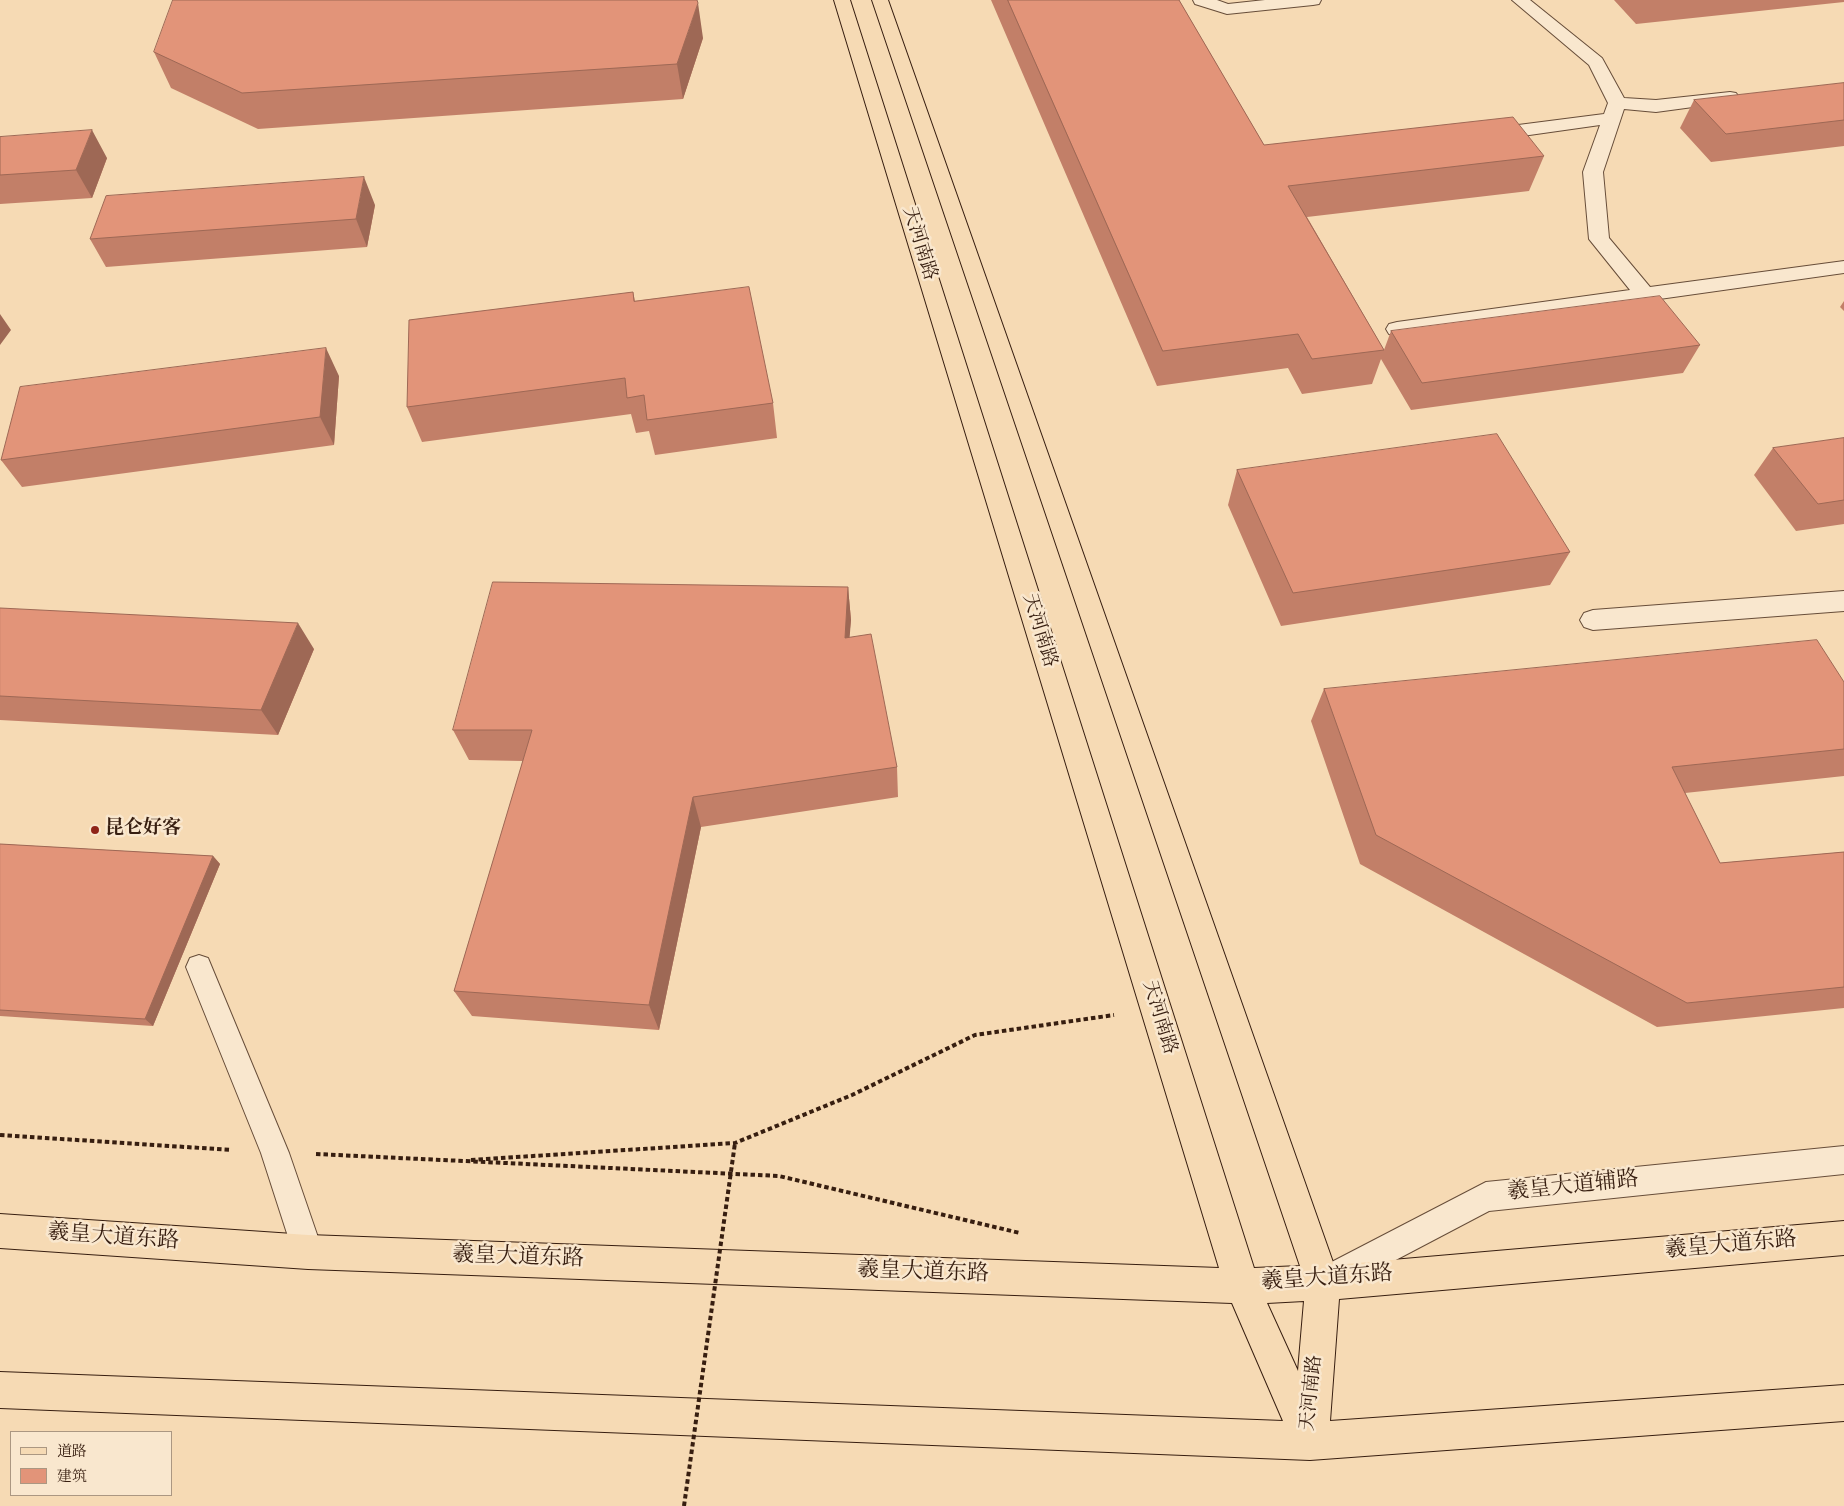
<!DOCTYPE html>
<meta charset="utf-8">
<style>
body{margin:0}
#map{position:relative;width:1844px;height:1506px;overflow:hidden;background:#f6dab4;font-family:"Sorts Mill Goudy","Noto Serif SC",serif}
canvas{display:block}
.legend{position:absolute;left:10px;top:1431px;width:162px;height:65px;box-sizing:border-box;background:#f9e7ce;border:1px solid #ab9782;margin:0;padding:6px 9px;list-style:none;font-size:15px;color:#371e10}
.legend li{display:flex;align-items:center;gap:10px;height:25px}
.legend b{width:25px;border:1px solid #ab9782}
</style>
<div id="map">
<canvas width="1844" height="1506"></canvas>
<ul class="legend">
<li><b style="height:6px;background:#f6dab4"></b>道路</li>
<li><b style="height:14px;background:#e29479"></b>建筑</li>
</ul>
</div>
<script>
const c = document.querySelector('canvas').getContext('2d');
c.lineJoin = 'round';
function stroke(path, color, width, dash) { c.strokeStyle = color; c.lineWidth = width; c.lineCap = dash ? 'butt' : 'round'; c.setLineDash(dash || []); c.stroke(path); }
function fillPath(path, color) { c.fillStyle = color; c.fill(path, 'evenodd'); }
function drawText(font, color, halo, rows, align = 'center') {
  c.font = font + ' "Sorts Mill Goudy","Noto Serif SC",serif'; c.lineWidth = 5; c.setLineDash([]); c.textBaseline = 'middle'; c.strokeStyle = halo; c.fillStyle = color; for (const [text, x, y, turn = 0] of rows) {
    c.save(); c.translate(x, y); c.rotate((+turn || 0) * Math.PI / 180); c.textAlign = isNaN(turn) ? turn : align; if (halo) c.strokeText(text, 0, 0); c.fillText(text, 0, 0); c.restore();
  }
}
const lane = new Path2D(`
 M 199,955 L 208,958 L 289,1153 L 323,1252 L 319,1263 L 308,1267 L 297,1263 L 293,1252 L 261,1153 L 186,967 L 190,958 Z
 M 1844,1146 L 1844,1174 L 1489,1211 L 1333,1293 L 1322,1289 L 1318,1278 L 1322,1267 L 1486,1182 Z`);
const street = new Path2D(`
 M 1193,0 L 1217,0 L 1228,4 L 1265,0 L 1321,0 L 1319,4 L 1313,5 L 1227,14 L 1195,4 Z
 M 1512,0 L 1530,0 L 1602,58 L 1624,98 L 1656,100 L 1730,92 L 1736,93 L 1739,97 L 1736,101 L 1730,102 L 1656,112 L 1624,109 L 1603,172 L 1609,238 L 1650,287 L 1844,261 L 1844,273 L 1397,336 L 1389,334 L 1386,329 L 1389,324 L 1397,322 L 1630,290 L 1589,239 L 1583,172 L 1600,125 L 1487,141 L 1480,139 L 1478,135 L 1480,131 L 1487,129 L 1604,114 L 1608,103 L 1589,65 Z
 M 1844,591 L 1844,611 L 1593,630 L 1584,627 L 1580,620 L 1584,613 L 1593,610 Z`);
const primary = new Path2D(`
 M 834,0 L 850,0 L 1254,1268 L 1300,1266 L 872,0 L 888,0 L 1334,1265 L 1844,1221 L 1844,1255 L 1339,1299 L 1330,1421 L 1844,1385 L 1844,1421 L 1310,1460 L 0,1408 L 0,1372 L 1283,1421 L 1232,1303 L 308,1269 L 0,1248 L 0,1214 L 308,1235 L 1219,1268 ZM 1304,1301 L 1298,1371 L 1267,1303 Z`);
stroke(lane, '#674d39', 2);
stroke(street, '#674d39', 2);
stroke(primary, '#371e10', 2);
stroke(new Path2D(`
 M 0,1135 L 232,1150
 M 316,1154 L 779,1176 L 1020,1233
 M 471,1160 L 735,1143 L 852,1095 L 975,1035 L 1114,1015`), '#371e10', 4, [4.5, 3]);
fillPath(lane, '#f9e7ce');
fillPath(street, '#f9e7ce');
fillPath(primary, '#f6dab4');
stroke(new Path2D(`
 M 684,1506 L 735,1143`), '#371e10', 4, [4.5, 3]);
fillPath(new Path2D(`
 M 991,0 L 1179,0 L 1264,145 L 1544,156 L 1529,191 L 1307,217 L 1384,350 L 1391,331 L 1700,345 L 1683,373 L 1411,410 L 1381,359 L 1372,384 L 1302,394 L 1288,368 L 1157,386 Z
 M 1614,0 L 1844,0 L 1844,2 L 1636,24 Z
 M 703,38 L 683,99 L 258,129 L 171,88 L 154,52 Z
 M 1844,83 L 1844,146 L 1711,162 L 1680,128 L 1694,100 Z
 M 0,137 L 107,158 L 92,198 L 0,204 Z
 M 375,205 L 367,247 L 106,267 L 90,239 Z
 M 633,292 L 635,301 L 773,403 L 777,438 L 655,455 L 649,431 L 636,433 L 631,414 L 422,442 L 407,407 Z
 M 1844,301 L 1844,311 L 1840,307 Z
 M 339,376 L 334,445 L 22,487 L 1,460 Z
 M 1844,438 L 1844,524 L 1796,531 L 1754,475 L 1773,448 Z
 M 1237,470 L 1570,552 L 1550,585 L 1281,626 L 1228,505 Z
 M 848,587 L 851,620 L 849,637 L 897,767 L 898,797 L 701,827 L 659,1030 L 472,1016 L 454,991 L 523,761 L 469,760 L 453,730 Z
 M 0,608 L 314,649 L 278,735 L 0,720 Z
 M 1844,682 L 1844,776 L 1685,793 L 1720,863 L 1844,852 L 1844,1008 L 1657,1027 L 1360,864 L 1311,721 L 1324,689 Z
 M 0,844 L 213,856 L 220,864 L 153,1026 L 0,1016 Z`), '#c27f68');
fillPath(new Path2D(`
 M 698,3 L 703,38 L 683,99 L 677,64 Z
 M 92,130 L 107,158 L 92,198 L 76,170 Z
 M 364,177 L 375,205 L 367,247 L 356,219 Z
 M 0,314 L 11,330 L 0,345 Z
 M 326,348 L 339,376 L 334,445 L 320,417 Z
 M 848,587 L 851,620 L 847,670 L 845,638 Z
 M 298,623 L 314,649 L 278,735 L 261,710 Z
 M 693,797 L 701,827 L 659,1030 L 649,1005 Z
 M 213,856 L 220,864 L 153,1026 L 145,1019 Z`), '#9e6855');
const building = new Path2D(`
 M 173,0 L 697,0 L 698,3 L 677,64 L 242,93 L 154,52 Z
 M 1008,0 L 1179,0 L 1264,145 L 1513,117 L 1544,156 L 1288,186 L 1384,350 L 1312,359 L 1298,334 L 1163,351 Z
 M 1844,83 L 1844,120 L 1726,134 L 1694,100 Z
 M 92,130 L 76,170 L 0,175 L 0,137 Z
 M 364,177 L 356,219 L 90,239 L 106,196 Z
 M 749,287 L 773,403 L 647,420 L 644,395 L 627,398 L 625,378 L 407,407 L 409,320 L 633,292 L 634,301 Z
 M 1660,296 L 1700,345 L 1422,383 L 1391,331 Z
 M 326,348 L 320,417 L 1,460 L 20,387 Z
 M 1497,434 L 1570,552 L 1293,593 L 1237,470 Z
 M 1844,438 L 1844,500 L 1818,504 L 1773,448 Z
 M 493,582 L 848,587 L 845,638 L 871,634 L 897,767 L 693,797 L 649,1005 L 454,991 L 532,730 L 453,730 Z
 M 0,608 L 298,623 L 261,710 L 0,696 Z
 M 1817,640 L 1844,682 L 1844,749 L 1672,767 L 1720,863 L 1844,852 L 1844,987 L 1687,1003 L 1376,835 L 1324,689 Z
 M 0,844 L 213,856 L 145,1019 L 0,1010 Z`);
fillPath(building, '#e29479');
stroke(building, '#9e6855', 1);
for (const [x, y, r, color] of [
 [95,830,5,"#8f2418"]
]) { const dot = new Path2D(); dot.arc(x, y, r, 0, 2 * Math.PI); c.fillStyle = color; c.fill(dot); stroke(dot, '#f9e7ce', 2); }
drawText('19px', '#371e10', '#f9e7ce', [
 ["天河南路",918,244,73],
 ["天河南路",1038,631,73],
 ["天河南路",1158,1018,73],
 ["天河南路",1313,1393,-84]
]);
drawText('bold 19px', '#371e10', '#f9e7ce', [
 ["昆仑好客",105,830]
], 'left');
drawText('22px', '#371e10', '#f9e7ce', [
 ["羲皇大道辅路",1573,1188,-6],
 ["羲皇大道东路",113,1239,4],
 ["羲皇大道东路",1731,1247,-5],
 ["羲皇大道东路",518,1259,2],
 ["羲皇大道东路",923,1274,2],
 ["羲皇大道东路",1327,1280,-4]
]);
</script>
